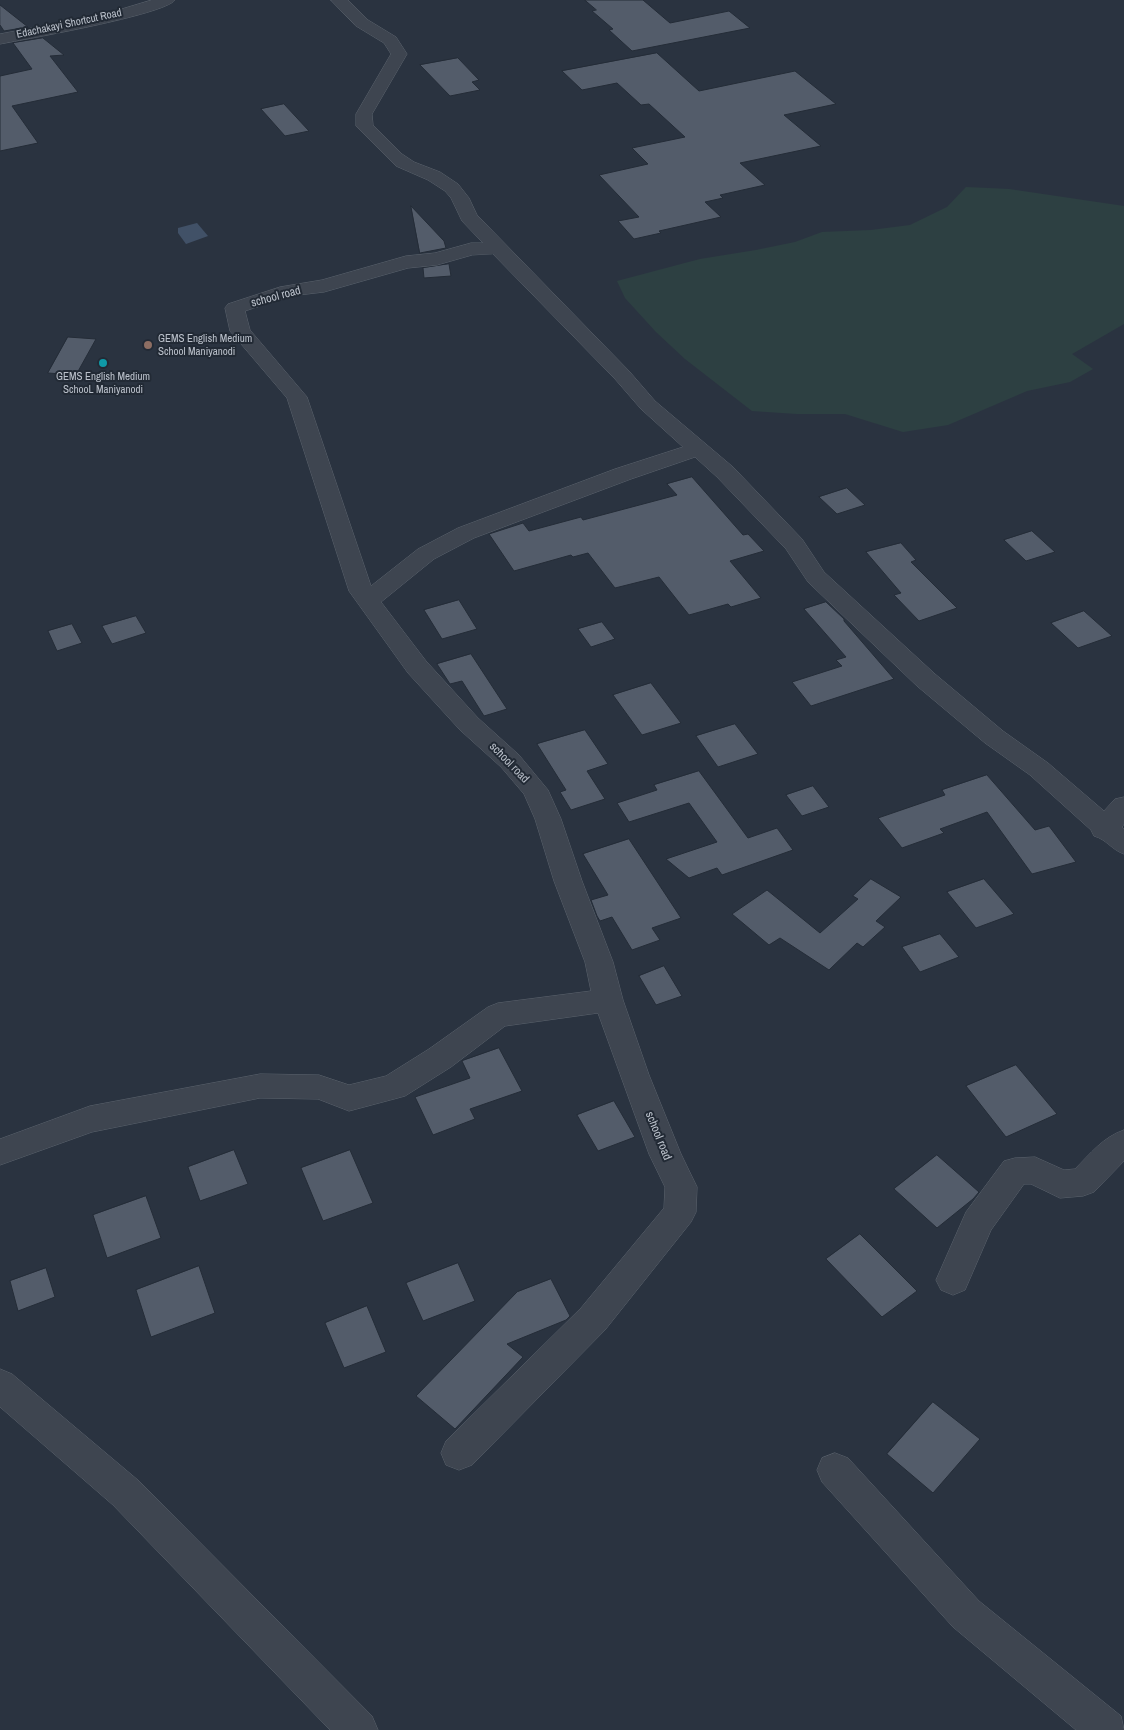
<!DOCTYPE html>
<style>
body{margin:0}
canvas{display:block;background:#2a3340}
</style>
<canvas width="1124" height="1730"></canvas>
<script>
const c = document.querySelector('canvas').getContext('2d');
c.lineJoin = 'round';
function fillPath(path, color) { c.fillStyle = color; c.fill(path, 'evenodd'); }
function stroke(path, color, width, dash) { c.strokeStyle = color; c.lineWidth = width; c.lineCap = dash ? 'butt' : 'round'; c.setLineDash(dash || []); c.stroke(path); }
function drawText(font, color, halo, rows, align = 'center') {
  c.font = font + ' "Archivo Narrow",sans-serif'; c.lineWidth = 4; c.setLineDash([]); c.textBaseline = 'middle'; c.strokeStyle = halo; c.fillStyle = color; for (const [text, x, y, turn = 0] of rows) {
    c.save(); c.translate(x, y); c.rotate((+turn || 0) * Math.PI / 180); c.textAlign = isNaN(turn) ? turn : align; if (halo) c.strokeText(text, 0, 0); c.fillText(text, 0, 0); c.restore();
  }
}
fillPath(new Path2D(`
 M 966,187 L 1009,189 L 1124,206 L 1124,324 L 1072,354 L 1093,369 L 1070,382 L 1027,391 L 948,425 L 903,432 L 845,414 L 797,414 L 752,411 L 685,359 L 656,332 L 625,298 L 617,281 L 700,259 L 756,250 L 795,242 L 822,232 L 871,230 L 910,225 L 947,207 Z`), '#2d4042');
fillPath(new Path2D(`
 M 197,223 L 208,236 L 186,244 L 178,233 L 178,228 Z`), '#415167');
const building = new Path2D(`
 M 585,0 L 643,0 L 670,23 L 729,11 L 750,28 L 632,51 L 609,30 L 613,29 L 592,11 L 596,10 Z
 M 0,5 L 28,27 L 4,31 L 0,25 Z
 M 43,38 L 64,55 L 50,56 L 78,92 L 12,106 L 38,143 L 0,151 L 0,76 L 32,69 L 13,43 Z
 M 657,53 L 699,91 L 795,71 L 836,104 L 784,115 L 821,146 L 740,163 L 765,185 L 720,195 L 723,198 L 705,202 L 721,217 L 659,231 L 661,233 L 634,239 L 618,221 L 639,217 L 599,175 L 648,164 L 632,148 L 685,137 L 649,104 L 641,105 L 617,83 L 582,90 L 562,71 Z
 M 458,58 L 479,80 L 472,82 L 480,90 L 450,96 L 420,65 Z
 M 284,104 L 309,131 L 285,136 L 261,109 Z
 M 411,206 L 444,241 L 446,248 L 420,253 Z
 M 449,264 L 451,276 L 424,278 L 423,268 Z
 M 68,337 L 96,339 L 76,375 L 48,373 Z
 M 692,477 L 743,535 L 748,534 L 764,551 L 730,561 L 761,598 L 731,607 L 728,604 L 689,615 L 659,577 L 615,588 L 588,553 L 573,557 L 571,555 L 514,571 L 489,534 L 523,523 L 529,531 L 581,517 L 583,520 L 677,495 L 667,484 Z
 M 847,488 L 865,505 L 837,514 L 819,497 Z
 M 1032,531 L 1055,552 L 1026,561 L 1004,540 Z
 M 901,543 L 916,560 L 911,562 L 957,608 L 919,621 L 894,595 L 901,593 L 866,552 Z
 M 459,600 L 477,629 L 442,639 L 424,610 Z
 M 826,602 L 844,619 L 844,621 L 894,679 L 811,706 L 792,682 L 842,666 L 836,660 L 846,657 L 804,609 Z
 M 1084,611 L 1112,636 L 1078,648 L 1051,623 Z
 M 136,616 L 146,633 L 112,644 L 102,626 Z
 M 602,622 L 615,639 L 591,647 L 578,629 Z
 M 72,624 L 82,643 L 57,651 L 48,631 Z
 M 471,654 L 507,709 L 484,716 L 462,681 L 450,684 L 437,664 Z
 M 651,683 L 681,723 L 642,735 L 613,695 Z
 M 735,724 L 758,754 L 718,767 L 696,736 Z
 M 585,730 L 608,764 L 587,771 L 605,799 L 571,810 L 560,792 L 566,790 L 537,744 Z
 M 699,771 L 748,838 L 777,828 L 793,850 L 722,875 L 717,868 L 689,878 L 666,859 L 717,842 L 689,803 L 629,822 L 617,803 L 657,790 L 654,785 Z
 M 987,775 L 1035,830 L 1049,826 L 1076,862 L 1032,874 L 987,812 L 940,829 L 944,833 L 902,848 L 878,818 L 945,795 L 942,790 Z
 M 813,786 L 829,807 L 802,816 L 786,795 Z
 M 629,839 L 681,918 L 652,928 L 660,940 L 632,950 L 612,917 L 600,921 L 597,916 L 591,900 L 608,895 L 583,854 Z
 M 871,879 L 901,897 L 876,921 L 885,927 L 863,947 L 857,943 L 829,970 L 780,938 L 769,945 L 732,914 L 767,890 L 820,933 L 858,899 L 853,896 Z
 M 984,879 L 1014,914 L 976,928 L 947,892 Z
 M 940,934 L 959,957 L 920,972 L 902,947 Z
 M 664,966 L 682,996 L 656,1005 L 639,976 Z
 M 499,1048 L 522,1091 L 470,1109 L 475,1119 L 433,1135 L 415,1097 L 470,1078 L 462,1061 Z
 M 1016,1065 L 1057,1114 L 1006,1137 L 966,1086 Z
 M 614,1101 L 635,1137 L 598,1151 L 577,1115 Z
 M 234,1150 L 248,1184 L 200,1201 L 188,1167 Z
 M 350,1150 L 373,1203 L 323,1221 L 301,1168 Z
 M 937,1155 L 979,1192 L 973,1199 L 937,1228 L 894,1189 Z
 M 146,1196 L 161,1238 L 107,1258 L 93,1215 Z
 M 860,1234 L 917,1291 L 882,1317 L 826,1259 Z
 M 458,1263 L 475,1301 L 423,1321 L 406,1283 Z
 M 199,1266 L 215,1313 L 151,1337 L 136,1290 Z
 M 46,1268 L 55,1297 L 18,1311 L 10,1281 Z
 M 551,1279 L 570,1316 L 566,1320 L 507,1344 L 523,1357 L 455,1429 L 416,1396 L 517,1292 Z
 M 367,1306 L 386,1352 L 344,1368 L 325,1323 Z
 M 933,1402 L 980,1439 L 933,1493 L 887,1454 Z`);
fillPath(building, '#535c6a');
stroke(building, '#242c37', 1);
const minor = new Path2D(`
 M 152,0 L 175,0 C 164,15 26,39 0,44 L 0,34 L 105,14 Z
 M 331,0 L 348,0 L 368,20 L 396,37 L 407,54 L 372,114 L 373,125 L 402,154 L 414,162 L 440,172 L 458,184 L 469,198 L 477,215 L 629,371 L 655,401 L 733,467 L 802,539 L 824,572 L 935,674 L 1003,731 L 1048,763 L 1104,811 L 1115,799 L 1124,797 L 1124,824 L 1122,827 L 1124,829 L 1124,854 C 1112,850 1106,839 1094,836 L 1091,830 L 1030,775 L 985,743 L 917,686 L 808,582 L 786,549 L 717,477 L 695,457 L 631,479 L 474,538 L 434,559 L 381,602 L 426,661 L 478,718 L 519,755 L 548,790 L 561,819 L 582,881 L 613,962 L 623,1000 L 649,1075 L 681,1154 L 697,1187 L 696,1212 L 691,1222 L 605,1330 L 472,1465 L 459,1470 L 446,1465 L 441,1453 L 446,1441 L 581,1308 L 664,1208 L 665,1187 L 649,1154 L 598,1013 L 505,1026 L 451,1067 L 405,1096 L 394,1099 L 349,1111 L 318,1099 L 260,1098 L 92,1132 L 0,1165 L 0,1139 L 90,1106 L 260,1074 L 319,1075 L 349,1085 L 386,1076 L 429,1049 L 488,1007 L 498,1003 L 591,991 L 585,962 L 554,881 L 535,819 L 524,794 L 501,767 L 460,730 L 408,673 L 349,591 L 287,398 L 230,331 L 225,308 L 228,304 L 280,287 L 322,280 L 406,256 L 435,253 L 471,243 L 483,243 L 462,221 L 451,198 L 445,191 L 428,180 L 396,166 L 356,126 L 356,114 L 391,54 L 384,43 L 356,26 ZM 493,254 L 615,379 L 641,409 L 683,447 L 615,469 L 458,528 L 418,549 L 371,586 L 307,397 L 250,330 L 245,311 L 290,296 L 324,292 L 408,268 L 437,265 L 472,255 Z
 M 1124,1130 L 1124,1161 L 1094,1192 L 1083,1196 L 1060,1198 L 1031,1184 L 1024,1184 L 991,1230 L 965,1290 L 953,1295 L 941,1290 L 936,1280 L 966,1212 L 1004,1161 L 1015,1158 L 1035,1157 L 1064,1170 L 1075,1169 C 1090,1154 1103,1137 1124,1130 Z
 M 0,1369 L 12,1374 L 139,1481 L 372,1716 L 378,1730 L 330,1730 L 113,1505 L 0,1407 Z
 M 835,1453 L 848,1458 L 979,1601 L 1121,1716 L 1124,1730 L 1076,1730 L 953,1627 L 822,1482 L 817,1470 L 822,1458 Z`);
stroke(minor, '#5b636d', 1);
fillPath(minor, '#3e4550');
for (const [x, y, r, color] of [
 [148,345,5,"#8d6e63"],
 [103,363,5,"#0f9aa8"]
]) { const dot = new Path2D(); dot.arc(x, y, r, 0, 2 * Math.PI); c.fillStyle = color; c.fill(dot); stroke(dot, '#222a35', 2); }
drawText('11px', '#bac0ca', '#222a35', [
 ["Edachakayi Shortcut Road",69,24,-12]
]);
drawText('11px', '#bac0ca', '#222a35', [
 ["GEMS English Medium",158,339],
 ["School Maniyanodi",158,352],
 ["GEMS English Medium",103,377,"center"],
 ["SchooL Maniyanodi",103,390,"center"]
], 'left');
drawText('12px', '#bac0ca', '#222a35', [
 ["school road",276,297,-15],
 ["school road",509,763,46],
 ["school road",658,1136,68]
]);
</script>
